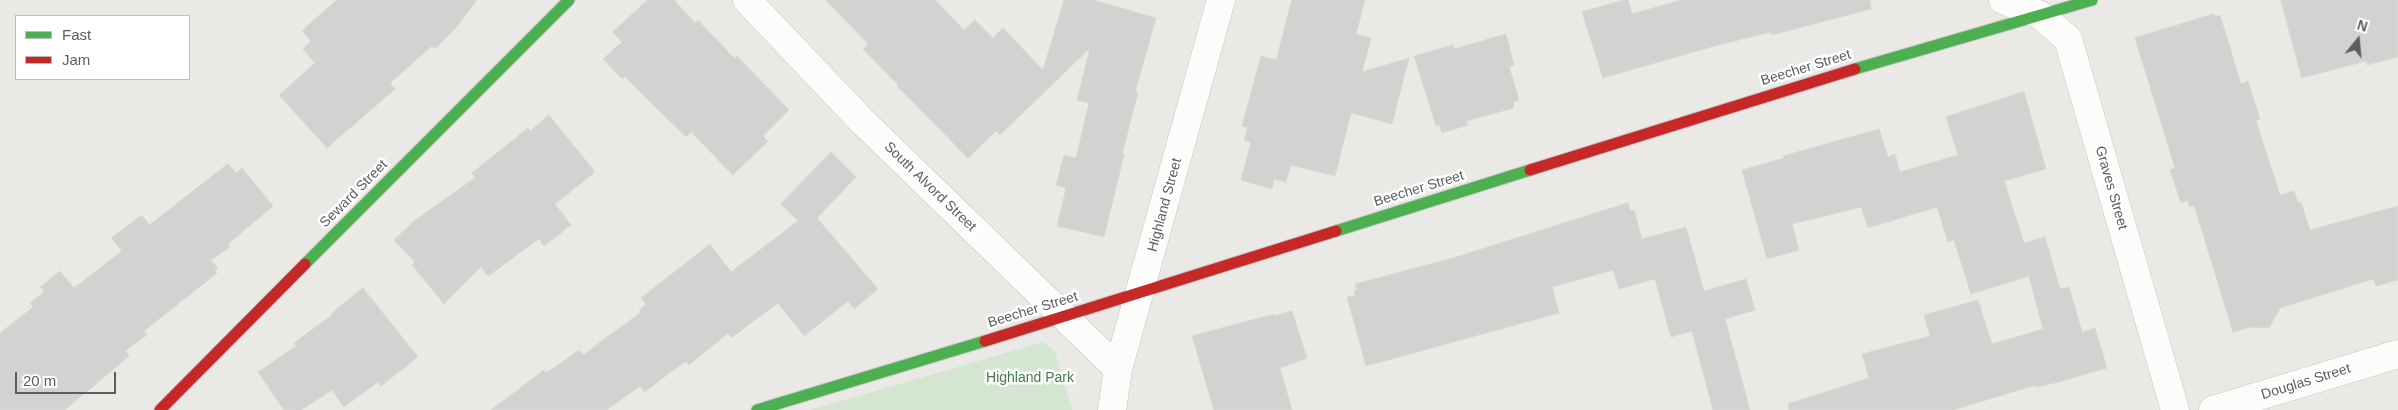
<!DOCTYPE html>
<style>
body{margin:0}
#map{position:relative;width:2398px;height:410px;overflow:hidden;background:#eae9e5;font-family:Helvetica,sans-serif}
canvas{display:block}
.legend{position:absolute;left:15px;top:15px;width:175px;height:65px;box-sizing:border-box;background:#fff;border:1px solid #bdbec0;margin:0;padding:6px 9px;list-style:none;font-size:15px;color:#5b5d61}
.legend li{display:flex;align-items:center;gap:10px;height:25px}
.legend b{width:25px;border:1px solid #bdbec0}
.north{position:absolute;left:2333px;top:15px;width:50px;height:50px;-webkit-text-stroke:4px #fff;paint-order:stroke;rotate:17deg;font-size:14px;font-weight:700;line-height:20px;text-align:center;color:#5b5d61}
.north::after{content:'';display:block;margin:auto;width:18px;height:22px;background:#5b5d61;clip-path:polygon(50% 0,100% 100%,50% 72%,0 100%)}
.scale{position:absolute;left:15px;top:372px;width:101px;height:22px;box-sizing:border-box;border:2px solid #5b5d61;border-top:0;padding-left:6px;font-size:15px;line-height:18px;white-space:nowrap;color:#5b5d61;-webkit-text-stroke:4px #fff;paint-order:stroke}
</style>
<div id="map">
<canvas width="2398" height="410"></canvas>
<ul class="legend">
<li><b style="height:6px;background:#4caf50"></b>Fast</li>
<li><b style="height:6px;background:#c62828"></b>Jam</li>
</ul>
<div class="north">N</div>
<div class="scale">20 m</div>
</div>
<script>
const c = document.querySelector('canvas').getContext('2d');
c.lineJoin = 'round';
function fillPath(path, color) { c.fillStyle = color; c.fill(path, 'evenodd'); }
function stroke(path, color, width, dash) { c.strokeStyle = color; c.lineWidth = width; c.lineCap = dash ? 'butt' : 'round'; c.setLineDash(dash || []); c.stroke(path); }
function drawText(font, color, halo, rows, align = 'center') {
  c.font = font + ' Helvetica,sans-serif'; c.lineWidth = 5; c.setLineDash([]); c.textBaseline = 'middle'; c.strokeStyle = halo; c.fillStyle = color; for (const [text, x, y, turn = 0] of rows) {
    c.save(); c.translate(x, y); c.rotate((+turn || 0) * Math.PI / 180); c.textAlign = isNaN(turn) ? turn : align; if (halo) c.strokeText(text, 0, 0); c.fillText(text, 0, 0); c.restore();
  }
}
fillPath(new Path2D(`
 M 1044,342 L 1055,352 L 1072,410 L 810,410 Z`), '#d4e5d2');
const building = new Path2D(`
 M 337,0 L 477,0 L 454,30 L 435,49 L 432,46 L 390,83 L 395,89 L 327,148 L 279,95 L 315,63 L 303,49 L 311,41 L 302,31 Z
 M 648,0 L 674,0 L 695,23 L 698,20 L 735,59 L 737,56 L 789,110 L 763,136 L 768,141 L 733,175 L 691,132 L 686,137 L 625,77 L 622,79 L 603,59 L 622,42 L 613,32 Z
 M 826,0 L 935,0 L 964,30 L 975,20 L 993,38 L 1003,28 L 1043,70 L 1064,0 L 1093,0 L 1156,18 L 1135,92 L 1138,93 L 1122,154 L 1124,155 L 1104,237 L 1057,226 L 1066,188 L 1056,185 L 1064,155 L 1076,158 L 1089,103 L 1077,100 L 1090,48 L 1000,135 L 996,131 L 968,158 L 897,86 L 898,85 L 863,49 L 868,44 Z
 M 1292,0 L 1365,0 L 1356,34 L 1371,38 L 1362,72 L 1409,58 L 1392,124 L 1351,113 L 1335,176 L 1291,165 L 1286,182 L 1274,179 L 1272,189 L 1241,180 L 1251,142 L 1244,140 L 1248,128 L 1242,126 L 1261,56 L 1276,60 Z
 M 1624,0 L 1628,0 L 1632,14 L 1681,0 L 1870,0 L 1871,9 L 1772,35 L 1771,32 L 1718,45 L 1603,78 L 1582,12 Z
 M 2281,0 L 2398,0 L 2398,57 L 2367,65 L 2366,61 L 2302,78 Z
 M 2214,14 L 2215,17 L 2220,15 L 2241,84 L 2248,81 L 2260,119 L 2256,121 L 2280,195 L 2294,191 L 2298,203 L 2301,202 L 2310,230 L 2398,206 L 2398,280 L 2376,286 L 2373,279 L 2280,308 L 2269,328 L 2251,327 L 2233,332 L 2194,205 L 2190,207 L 2188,201 L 2181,203 L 2170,170 L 2175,168 L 2135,38 Z
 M 1506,34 L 1514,65 L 1509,66 L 1519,100 L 1513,102 L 1514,108 L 1466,121 L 1468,125 L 1442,133 L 1439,124 L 1436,126 L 1414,56 L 1453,45 L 1454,49 Z
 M 2024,92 L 2046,169 L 2004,181 L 2024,243 L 2045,237 L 2060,289 L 2069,287 L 2082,332 L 2095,328 L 2107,368 L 2055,383 L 2036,387 L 2036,385 L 1953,410 L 1789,410 L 1788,404 L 1869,378 L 1862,354 L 1930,336 L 1924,315 L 1978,300 L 1992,344 L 2043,329 L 2029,276 L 1971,294 L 1954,240 L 1948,242 L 1937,207 L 1868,228 L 1861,207 L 1792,224 L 1799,250 L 1767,259 L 1742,170 L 1784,158 L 1783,156 L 1879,129 L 1888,157 L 1895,154 L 1900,172 L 1958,155 L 1946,117 Z
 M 549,115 L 595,172 L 555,204 L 571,225 L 544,246 L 539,239 L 488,276 L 481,267 L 444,304 L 412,265 L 415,262 L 394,240 L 414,221 L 475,178 L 472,173 L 528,128 L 530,131 Z
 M 831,152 L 856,177 L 817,218 L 878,289 L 854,309 L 848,301 L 804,336 L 778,303 L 731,338 L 728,333 L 689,365 L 686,361 L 644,392 L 640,386 L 607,410 L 491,410 L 544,370 L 546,373 L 579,350 L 583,355 L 641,312 L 639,310 L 646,304 L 641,298 L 710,244 L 731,272 L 798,221 L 781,204 Z
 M 228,164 L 236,173 L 242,168 L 273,206 L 228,244 L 230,247 L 211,260 L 218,268 L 215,270 L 217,273 L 144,331 L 147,335 L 125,351 L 129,356 L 65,410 L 0,410 L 0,333 L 33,307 L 30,303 L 44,292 L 40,287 L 60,271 L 74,288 L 122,251 L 111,238 L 142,215 L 149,225 Z
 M 1628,203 L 1630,211 L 1634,210 L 1642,239 L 1686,227 L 1704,291 L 1746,279 L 1755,310 L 1725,319 L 1750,410 L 1713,410 L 1692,331 L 1671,337 L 1655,279 L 1619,289 L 1613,270 L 1552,287 L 1559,313 L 1366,366 L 1347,297 L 1355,296 L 1354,291 L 1357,290 L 1355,284 L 1453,258 Z
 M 363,288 L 418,357 L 381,386 L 378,382 L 344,407 L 332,390 L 301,410 L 284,410 L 258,372 L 296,346 L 294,343 L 332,315 L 332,313 Z
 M 1292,311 L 1307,358 L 1280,368 L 1292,410 L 1214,410 L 1192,336 L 1274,314 L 1275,316 Z`);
fillPath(building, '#d3d2d0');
stroke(building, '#d9d8d4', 1);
const street = new Path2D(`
 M 747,0 L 862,121 L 1118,369
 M 2003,0 L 2040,15 L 2068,39 L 2175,410
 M 1112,410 L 1118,369 L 1221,0
 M 2213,410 L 2398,354`);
const fast = new Path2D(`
 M 1855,69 L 2092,0
 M 1336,231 L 1530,170
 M 305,264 L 569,0
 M 757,410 L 985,341`);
const jam = new Path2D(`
 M 1530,170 L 1855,69
 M 985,341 L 1336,231
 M 160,410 L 305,264`);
stroke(street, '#c6c5c5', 29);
stroke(fast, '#c6c7c7', 13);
stroke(jam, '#c6c7c7', 13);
stroke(street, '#fcfcfb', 28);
stroke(fast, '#4caf50', 11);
stroke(jam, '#c62828', 11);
drawText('14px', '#5b5d61', '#fff', [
 ["Beecher Street",1806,68,-17],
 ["South Alvord Street",930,187,44],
 ["Graves Street",2111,188,74],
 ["Beecher Street",1419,189,-17],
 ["Seward Street",354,194,-45],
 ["Highland Street",1165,205,-75],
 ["Beecher Street",1033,310,-17],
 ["Douglas Street",2306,382,-17]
]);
drawText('14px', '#3e7d44', '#fff', [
 ["Highland Park",1030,378]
]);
</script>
